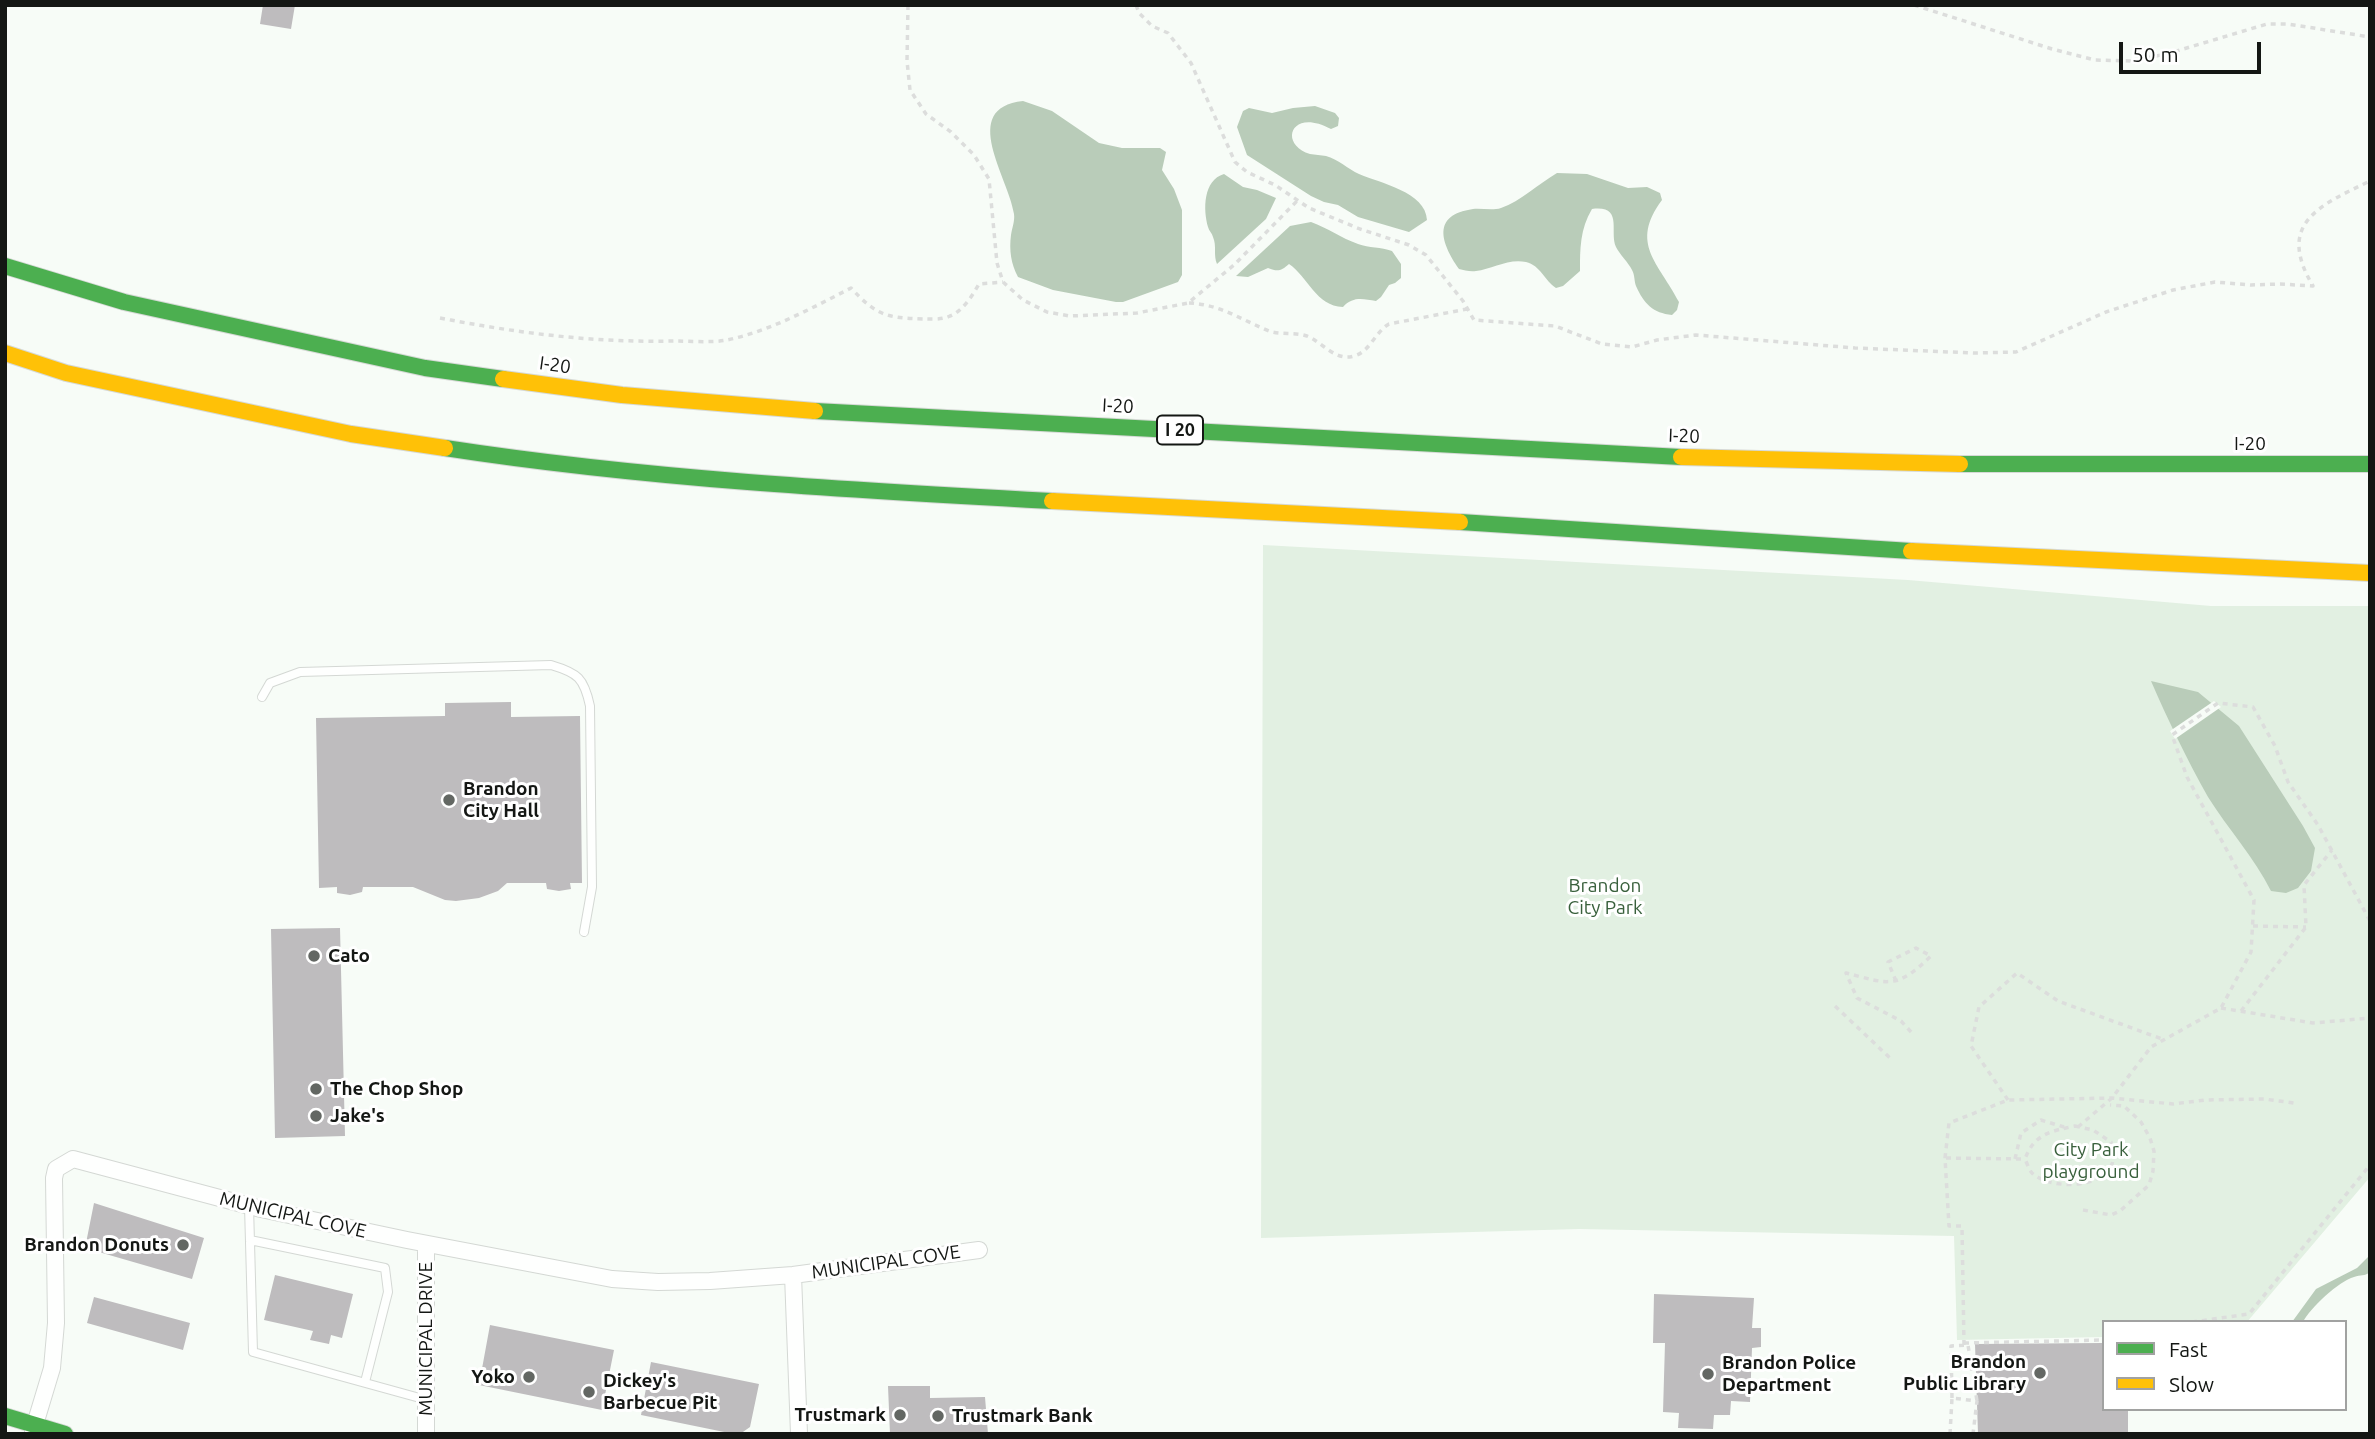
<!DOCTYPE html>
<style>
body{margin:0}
#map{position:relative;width:2375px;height:1439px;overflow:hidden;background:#f7fcf7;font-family:Ubuntu,sans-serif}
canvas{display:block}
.frame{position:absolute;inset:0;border:7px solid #141714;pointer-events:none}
.legend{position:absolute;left:2102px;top:1320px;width:245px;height:91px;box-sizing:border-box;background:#fff;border:2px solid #a1a2a1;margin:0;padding:9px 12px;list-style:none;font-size:21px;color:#141714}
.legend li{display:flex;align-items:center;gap:14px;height:35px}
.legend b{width:35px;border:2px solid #a1a2a1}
.scale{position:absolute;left:2119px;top:42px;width:142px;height:32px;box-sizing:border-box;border:4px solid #141714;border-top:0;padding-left:9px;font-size:21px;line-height:24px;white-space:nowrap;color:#141714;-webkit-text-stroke:5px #fff;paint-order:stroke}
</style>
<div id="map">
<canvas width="2375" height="1439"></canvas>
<div class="frame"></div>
<ul class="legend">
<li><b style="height:9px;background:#4caf50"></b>Fast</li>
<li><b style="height:9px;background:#ffc107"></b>Slow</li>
</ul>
<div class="scale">50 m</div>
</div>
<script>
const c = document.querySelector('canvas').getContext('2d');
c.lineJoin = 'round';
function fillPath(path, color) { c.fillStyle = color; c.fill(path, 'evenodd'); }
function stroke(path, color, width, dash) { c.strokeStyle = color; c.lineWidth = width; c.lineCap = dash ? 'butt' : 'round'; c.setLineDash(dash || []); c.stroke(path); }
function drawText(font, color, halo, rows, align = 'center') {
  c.font = font + ' Ubuntu,sans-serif'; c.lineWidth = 6; c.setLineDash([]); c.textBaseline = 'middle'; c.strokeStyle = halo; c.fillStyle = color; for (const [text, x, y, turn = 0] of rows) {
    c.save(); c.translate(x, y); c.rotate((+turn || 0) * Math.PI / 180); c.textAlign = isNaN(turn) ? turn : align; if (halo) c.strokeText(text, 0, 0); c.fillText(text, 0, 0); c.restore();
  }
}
fillPath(new Path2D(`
 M 1263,545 L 1908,580 L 2211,606 L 2370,606 L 2370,1177 L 2247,1322 L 2104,1322 L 2104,1337 L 1957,1340 L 1954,1236 L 1579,1229 L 1261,1238 Z`), '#e2f0e2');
fillPath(new Path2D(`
 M 1023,101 L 1052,111 L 1099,143 L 1122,148 L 1160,148 L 1166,152 L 1162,170 L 1174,189 L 1182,210 L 1182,275 L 1178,282 L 1123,302 L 1116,302 L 1053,290 L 1018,277 C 1011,264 1009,250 1011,235 C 1012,228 1015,221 1014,214 C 1009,178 958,108 1023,101 Z
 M 1315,106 L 1335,113 L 1339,118 L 1338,126 L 1331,129 C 1291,107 1278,144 1310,154 C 1315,155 1321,155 1326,156 C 1338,159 1348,169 1359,174 C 1380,183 1426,192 1427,220 L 1409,232 L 1358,217 L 1338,205 L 1324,202 L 1311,196 L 1247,155 L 1237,127 L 1243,111 L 1249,108 L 1272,113 L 1293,108 Z
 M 1557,173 L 1587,174 L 1628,188 L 1647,187 L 1660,193 L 1662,200 C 1629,244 1659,263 1679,302 L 1677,310 L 1672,315 C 1653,313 1644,304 1636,286 C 1634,281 1635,275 1632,270 C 1628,262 1620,255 1616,247 C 1609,232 1624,205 1592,209 C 1580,229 1580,249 1580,271 L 1563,286 L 1556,288 C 1545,281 1540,265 1526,262 C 1509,258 1492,269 1476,271 C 1470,272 1464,270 1459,269 C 1441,243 1431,215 1473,209 C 1482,208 1492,211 1501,208 C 1521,201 1538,184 1557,173 Z
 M 1224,174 L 1243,187 L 1257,190 L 1276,198 L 1266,219 L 1217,264 C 1213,255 1217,246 1213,237 C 1212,233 1209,231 1208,227 C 1203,210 1203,180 1224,174 Z
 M 1311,222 C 1328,228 1341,238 1358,244 C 1369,248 1381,247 1392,251 L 1401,264 L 1401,278 L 1395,283 L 1389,285 L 1381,297 L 1376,301 C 1363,299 1353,296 1343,307 C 1316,306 1308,277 1289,264 C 1281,271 1278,272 1268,268 L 1248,277 L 1236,276 L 1290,226 Z
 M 2151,681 L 2198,692 L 2239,726 L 2303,826 L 2315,848 L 2311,871 L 2298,888 L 2286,893 L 2271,891 C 2254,857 2228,829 2208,797 C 2187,760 2168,720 2151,681 Z
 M 2370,1255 L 2370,1272 C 2364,1277 2361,1274 2354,1277 C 2339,1281 2310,1308 2303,1322 L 2292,1322 L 2316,1289 L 2357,1268 Z`), '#b9ccb9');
fillPath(new Path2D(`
 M 2214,701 L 2221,707 L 2175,739 L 2170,731 Z`), '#f7fcf7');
fillPath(new Path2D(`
 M 263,5 L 295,5 L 291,29 L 260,24 Z
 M 511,702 L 511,717 L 580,716 L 582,883 L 570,883 L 571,889 L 559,891 L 547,889 L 546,883 L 507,883 L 498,891 L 479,898 L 456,901 L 445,900 L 413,887 L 363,887 L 362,892 L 350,895 L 337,893 L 337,887 L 319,888 L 316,718 L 445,716 L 445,703 Z
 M 340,928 L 345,1136 L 275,1138 L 271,929 Z
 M 94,1203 L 204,1238 L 192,1279 L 85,1248 Z
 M 275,1275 L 353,1294 L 342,1338 L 331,1335 L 329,1344 L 310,1340 L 313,1331 L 264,1320 Z
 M 1654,1294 L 1754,1298 L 1752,1328 L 1761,1328 L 1761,1347 L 1752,1348 L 1750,1402 L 1731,1401 L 1730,1415 L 1714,1415 L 1713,1429 L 1678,1428 L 1679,1413 L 1663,1412 L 1665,1343 L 1653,1343 Z
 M 94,1297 L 190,1323 L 183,1350 L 87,1323 Z
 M 490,1325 L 614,1350 L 602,1410 L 479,1385 Z
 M 2104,1343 L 2104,1409 L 2128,1409 L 2128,1434 L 1978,1434 L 1975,1344 Z
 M 651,1362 L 759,1384 L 750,1427 L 740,1434 L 734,1434 L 641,1415 Z
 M 888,1386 L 930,1386 L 930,1398 L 985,1397 L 988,1434 L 890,1434 Z`), '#bebcbe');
const lane = new Path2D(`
 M 262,697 L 270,683 L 300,672 L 551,665 C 578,673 584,678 590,706 L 592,887 L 584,932
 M 249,1206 L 253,1352 L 427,1400
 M 250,1240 L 385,1268 L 388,1292 L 365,1382`);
const street = new Path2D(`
 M 426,1244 L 426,1434
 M 793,1275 L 799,1434
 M 33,1431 L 52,1368 L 56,1323 L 54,1178 L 56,1169 L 73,1159 L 261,1209 L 407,1240 L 612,1279 L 658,1282 L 710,1281 L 793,1275 L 979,1250`);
const fast = new Path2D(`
 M 5,266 L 124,302 L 425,368 L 503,379
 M 815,411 L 1681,457
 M 445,448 C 646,479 849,490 1052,501
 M 1960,464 L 2370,464
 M 1460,522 L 1911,551
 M 5,1416 L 65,1434`);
const slow = new Path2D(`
 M 5,353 L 66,373 L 351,434 L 445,448
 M 503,379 L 622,395 L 815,411
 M 1681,457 L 1960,464
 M 1052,501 L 1460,522
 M 1911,551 L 2370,573`);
stroke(lane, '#d4d8d4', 10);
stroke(street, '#d4d8d4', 18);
stroke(fast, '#d6d9d6', 18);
stroke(slow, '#d6d9d6', 18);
stroke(new Path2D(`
 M 908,5 L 907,61 L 910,90 L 926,114 L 951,132 L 974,155 L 989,179 L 997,263 L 1003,282 L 1023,300 L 1047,312 L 1070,316 L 1137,313 L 1188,303 L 1234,265 L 1297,201
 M 1136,5 L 1139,13 L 1152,26 L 1168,33 L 1191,63 L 1235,162 L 1247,172 L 1275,185 L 1309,208 L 1360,229 L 1409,245 L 1426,255 L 1463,301 L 1474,320 L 1555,326 L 1602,344 L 1632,347 L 1657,340 L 1696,335 L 1855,348 L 1974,353 L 2016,352 L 2106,312 L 2173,290 L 2215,282 L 2251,285 L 2280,284 L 2313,286 C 2276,224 2318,206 2370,181
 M 1914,5 L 2052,49 L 2095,60 L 2133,61 L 2170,53 L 2267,24 L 2288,24 L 2370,37
 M 1189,303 C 1219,304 1242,320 1269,331 C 1281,335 1295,332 1307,336 C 1322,342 1336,362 1354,356 C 1370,352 1375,332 1389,324 L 1467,309
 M 440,318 C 517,333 595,343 674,341 C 691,341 711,343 727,340 C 770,331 812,308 851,288 C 876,315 886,318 923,319 C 931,319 942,320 950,316 C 963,311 972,296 979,284 L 1003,282
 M 2253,926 L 2306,927
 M 1896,981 L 1888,962 L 1916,948 L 1931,956 C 1896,990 1889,984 1846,973 L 1857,998 L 1901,1021 L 1912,1033
 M 1835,1006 L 1890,1058
 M 2221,1008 L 2313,1023 L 2370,1018
 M 2241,1011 L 2306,927 L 2304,885 L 2332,850
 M 2008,1100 L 1971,1046 L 1979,1007 L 2017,973 L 2058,1001 L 2162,1039
 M 2075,1126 L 2093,1130 L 2111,1142 C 2112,1149 2114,1159 2112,1164 C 2102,1189 2050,1190 2032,1173 C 2029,1170 2027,1163 2025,1159 C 2034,1134 2051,1131 2075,1126 Z
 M 2078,1127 L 2112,1098 L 2151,1047 L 2221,1008 L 2251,952 L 2254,900 L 2187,777 L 2172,735 L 2218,703 L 2253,707 L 2275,746 L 2288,782 L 2318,825 L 2370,921
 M 1946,1158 L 2025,1159
 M 2015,1159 L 2021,1133 L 2041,1120 L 2064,1127
 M 2083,1210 L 2111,1215 L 2120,1211 L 2149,1185 L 2153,1171 L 2154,1151 L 2150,1138 L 2141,1122 L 2124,1106 L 2110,1105
 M 2192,1322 L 2249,1314 L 2370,1165
 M 1964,1343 L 2104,1340
 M 1964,1345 L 1962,1226 L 1949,1226 L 1945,1158 L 1949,1123 L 2008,1100 L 2112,1098 L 2173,1104 L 2205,1100 L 2264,1099 L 2294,1103
 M 1952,1398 L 1951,1346 L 1968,1345 L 1977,1401
 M 1950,1434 L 1952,1398 L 1977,1401 L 1973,1434`), '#dcdddc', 3.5, [5, 5]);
stroke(lane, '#fefffe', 8);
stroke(street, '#fefffe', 16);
stroke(fast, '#4caf50', 16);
stroke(slow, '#ffc107', 16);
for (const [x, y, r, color] of [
 [449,800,7,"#636763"],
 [314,956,7,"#636763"],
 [316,1089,7,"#636763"],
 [316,1116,7,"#636763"],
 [183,1245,7,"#636763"],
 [2040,1373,7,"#636763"],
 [1708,1374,7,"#636763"],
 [529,1377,7,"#636763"],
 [589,1392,7,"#636763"],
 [900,1415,7,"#636763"],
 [938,1416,7,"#636763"]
]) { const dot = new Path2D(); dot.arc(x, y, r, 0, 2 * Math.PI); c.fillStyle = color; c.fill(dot); stroke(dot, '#fff', 2.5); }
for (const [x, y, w] of [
 [1180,430,46]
]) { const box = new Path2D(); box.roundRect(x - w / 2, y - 14.5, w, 29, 5); c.fillStyle = '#fff'; c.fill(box); stroke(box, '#141714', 2); }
drawText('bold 18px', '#141714', null, [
 ["I 20",1180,430]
]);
drawText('19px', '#141714', '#fff', [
 ["I-20",555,365,8],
 ["I-20",1118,406,3],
 ["I-20",1684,436,2],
 ["I-20",2250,444],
 ["MUNICIPAL COVE",293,1215,13],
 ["MUNICIPAL COVE",886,1262,-8],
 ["MUNICIPAL DRIVE",426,1339,-90]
]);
drawText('bold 19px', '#141714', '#fff', [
 ["Brandon",463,789],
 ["City Hall",463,811],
 ["Cato",328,956],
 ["The Chop Shop",330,1089],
 ["Jake's",330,1116],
 ["Brandon Donuts",169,1245,"right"],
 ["Brandon",2026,1362,"right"],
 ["Public Library",2026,1384,"right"],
 ["Brandon Police",1722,1363],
 ["Department",1722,1385],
 ["Yoko",515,1377,"right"],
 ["Dickey's",603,1381],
 ["Barbecue Pit",603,1403],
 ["Trustmark",886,1415,"right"],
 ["Trustmark Bank",952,1416]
], 'left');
drawText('19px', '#39603c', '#fff', [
 ["Brandon",1605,886],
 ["City Park",1605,908],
 ["City Park",2091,1150],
 ["playground",2091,1172]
]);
</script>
